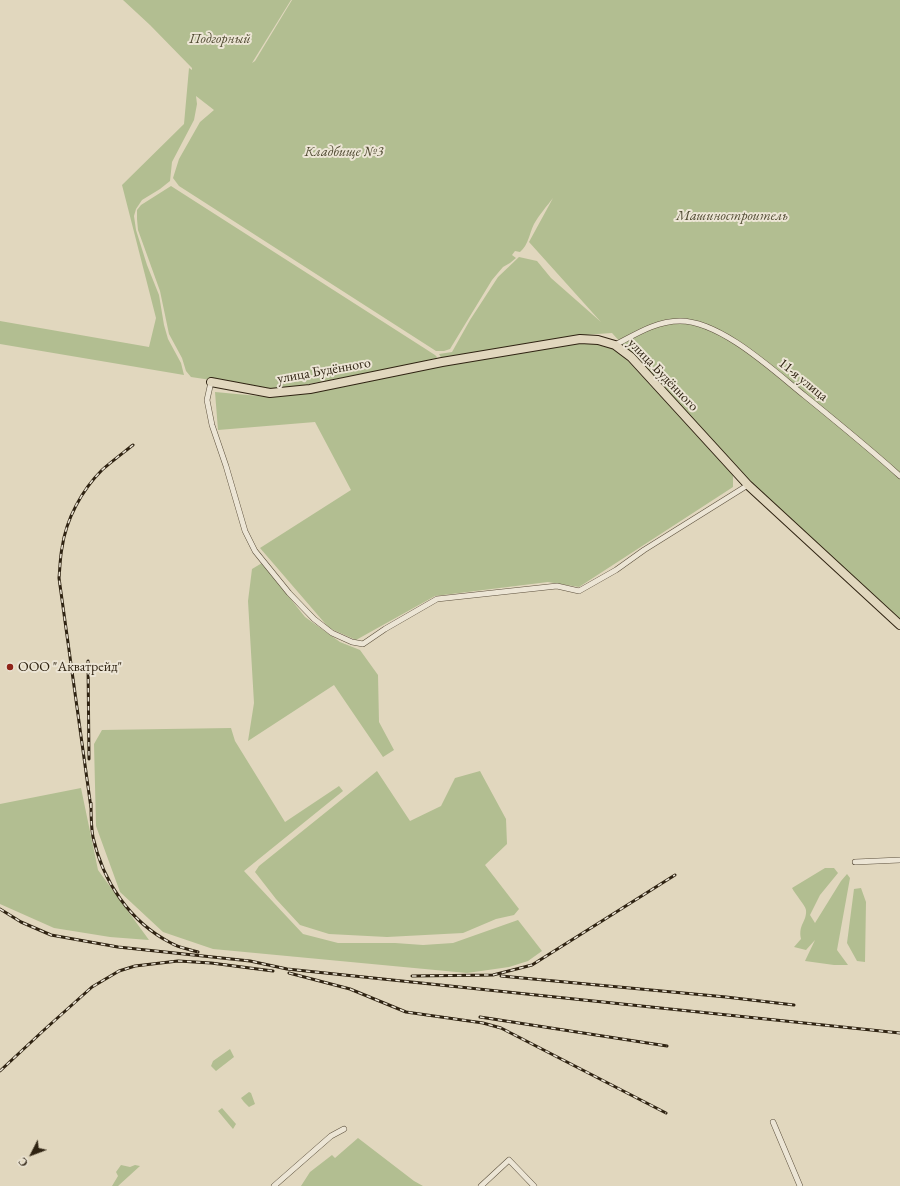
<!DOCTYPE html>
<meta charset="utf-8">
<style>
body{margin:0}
#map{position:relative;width:900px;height:1186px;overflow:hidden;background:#e1d7be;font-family:"EB Garamond",serif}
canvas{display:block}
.north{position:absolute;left:12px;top:1134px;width:40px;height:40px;-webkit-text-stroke:3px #ece5d5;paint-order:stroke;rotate:228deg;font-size:11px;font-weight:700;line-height:16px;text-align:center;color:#2f2312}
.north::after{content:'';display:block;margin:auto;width:14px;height:18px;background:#2f2312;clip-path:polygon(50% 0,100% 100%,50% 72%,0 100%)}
</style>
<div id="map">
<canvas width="900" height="1186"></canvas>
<div class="north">С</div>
</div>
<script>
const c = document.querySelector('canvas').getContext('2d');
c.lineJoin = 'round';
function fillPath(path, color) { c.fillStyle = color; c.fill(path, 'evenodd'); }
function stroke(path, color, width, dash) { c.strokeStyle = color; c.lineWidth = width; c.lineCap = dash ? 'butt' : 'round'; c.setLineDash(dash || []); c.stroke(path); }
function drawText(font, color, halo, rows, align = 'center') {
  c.font = font + ' "EB Garamond",serif'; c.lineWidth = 4; c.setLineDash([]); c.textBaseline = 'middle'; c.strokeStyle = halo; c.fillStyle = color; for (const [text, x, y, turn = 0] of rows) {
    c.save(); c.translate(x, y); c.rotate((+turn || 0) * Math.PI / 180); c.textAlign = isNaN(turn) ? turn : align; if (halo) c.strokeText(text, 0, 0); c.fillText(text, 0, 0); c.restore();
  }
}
fillPath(new Path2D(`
 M 123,0 L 291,0 L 252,63 L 255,61 L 292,0 L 900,0 L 900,621 L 750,486 L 612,333 C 554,336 498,349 442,359 L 439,354 L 452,352 L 470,320 L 498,277 L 519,257 L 537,261 L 551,278 L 601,322 L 529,242 L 553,198 C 547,206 539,215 534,224 C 529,234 529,244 520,252 L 515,251 L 512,255 L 516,258 L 510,263 L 503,267 L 492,280 L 450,349 L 444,351 L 436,351 L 179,186 L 173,178 L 179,159 L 200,122 L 214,110 L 196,96 L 197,104 L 194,120 L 172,162 L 170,181 L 160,189 L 142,200 L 136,209 L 134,216 L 136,230 L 147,265 L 159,295 L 164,325 L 168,339 L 181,363 L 184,375 L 0,344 L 0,321 L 149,347 L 156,318 L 122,185 L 184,124 L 189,68 L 192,70 L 192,68 L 150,25 Z
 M 171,186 L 435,355 L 437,357 L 435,360 L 293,387 L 271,389 L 191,377 L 186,371 L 182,358 L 169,334 L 160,291 L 138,230 L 137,219 L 137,210 L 141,205 Z
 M 586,342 L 618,350 L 733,475 L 733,487 L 579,587 L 548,582 L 435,596 L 356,640 L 329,628 L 260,548 L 351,490 L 315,422 L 218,430 L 215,392 L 269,397 L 450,364 Z
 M 262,563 L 305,617 L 340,642 L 360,650 L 378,675 L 379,722 L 394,750 L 383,757 L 334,685 L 248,741 L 254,703 L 248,601 L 252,569 Z
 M 231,728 L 235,741 L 285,822 L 339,786 L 343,791 L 244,871 L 303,934 L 338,943 L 395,943 L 423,945 L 453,943 L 518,920 L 542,951 L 528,961 L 509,967 L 467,973 L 213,949 L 163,932 L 120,892 L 96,826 L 94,744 L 102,730 Z
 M 377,771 L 410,821 L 441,806 L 455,778 L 480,771 L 506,819 L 507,844 L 485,865 L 519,909 L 514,915 L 496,919 L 463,933 L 387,937 L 329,934 L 300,925 L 276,899 L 255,872 L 259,866 Z
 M 81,788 L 98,870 L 149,940 L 110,937 L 54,928 L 0,904 L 0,804 Z
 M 825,868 L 834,868 L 838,873 L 820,895 L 810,915 L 815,923 L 841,881 L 847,874 L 850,878 L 837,950 L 848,965 L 834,965 L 805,961 L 815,940 L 806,950 L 794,947 L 801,939 C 798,924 807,922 806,910 C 805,905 795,894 792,888 Z
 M 861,888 L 866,902 L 865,962 L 857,961 L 847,943 L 854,889 Z
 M 230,1049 L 234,1057 L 216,1071 L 211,1066 L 213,1061 Z
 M 249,1092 L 251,1093 L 255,1104 L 249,1107 L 244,1102 L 241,1098 Z
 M 222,1108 L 236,1124 L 233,1129 L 218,1111 Z
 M 358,1138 L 414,1181 L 423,1186 L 301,1186 L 310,1172 L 332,1155 L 335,1158 Z
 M 121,1165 L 130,1167 L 135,1165 L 140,1166 L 118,1186 L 112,1186 L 118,1176 L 116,1172 Z`), '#b2be91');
const minor = new Path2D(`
 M 615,345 C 636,334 656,321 680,321 C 721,321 774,371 805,396 C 837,422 869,448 900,476
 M 211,382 L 207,400 L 212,425 L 226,466 L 245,531 L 255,551 L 289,593 L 314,619 L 332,633 L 352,642 L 363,644 L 385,629 L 437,599 L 557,586 L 579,591 L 616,570 L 644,550 L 748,485
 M 855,862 L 900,860
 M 773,1122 L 800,1186
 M 274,1186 L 331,1136 L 344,1129
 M 481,1186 L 509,1160 L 534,1186`);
const primary = new Path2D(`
 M 211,382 L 270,393 L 310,389 L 442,362 L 580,339 L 598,340 L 615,345 L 631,357 L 748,485 L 900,625`);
stroke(minor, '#5c503d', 6);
stroke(primary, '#2f2312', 10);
stroke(minor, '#ece5d5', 5);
stroke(primary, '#e1d7be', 8);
const rail = new Path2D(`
 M 88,661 L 89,759
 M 91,803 C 91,814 91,827 93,837 C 103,882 130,922 171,943 C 179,948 189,949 198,952
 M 91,808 L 59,578 C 60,568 60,558 62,548 C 66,519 82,490 102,470 C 112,461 123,453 133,445
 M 0,909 L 21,922 L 51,935 L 118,947 L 250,961 L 287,969 L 900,1033
 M 289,973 L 350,989 L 406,1012 L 483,1023 L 501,1028 L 666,1113
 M 412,976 L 493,975 L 532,965 L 675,875
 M 501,976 L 726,997 L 794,1005
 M 480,1017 L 667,1046
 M 0,1071 L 44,1030 L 92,987 L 119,971 L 135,966 L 178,961 L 211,963 L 273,971`);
stroke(rail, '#2f2312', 3);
stroke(rail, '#ece5d5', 1.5, [4.5]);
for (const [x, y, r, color] of [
 [10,667,4,"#8f2418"]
]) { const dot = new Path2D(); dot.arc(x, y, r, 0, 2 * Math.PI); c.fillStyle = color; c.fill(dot); stroke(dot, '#ece5d5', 1.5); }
drawText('italic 14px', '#504a32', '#ece5d5', [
 ["Подгорный",220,39],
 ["Кладбище №3",344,152],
 ["Машиностроитель",732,216]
]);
drawText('14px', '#2f2312', '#ece5d5', [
 ["улица Будённого",324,371,-10],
 ["улица Будённого",663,375,46],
 ["11-я улица",803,380,39]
]);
drawText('14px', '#2f2312', '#ece5d5', [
 ["ООО \"Акватрейд\"",18,667]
], 'left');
</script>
